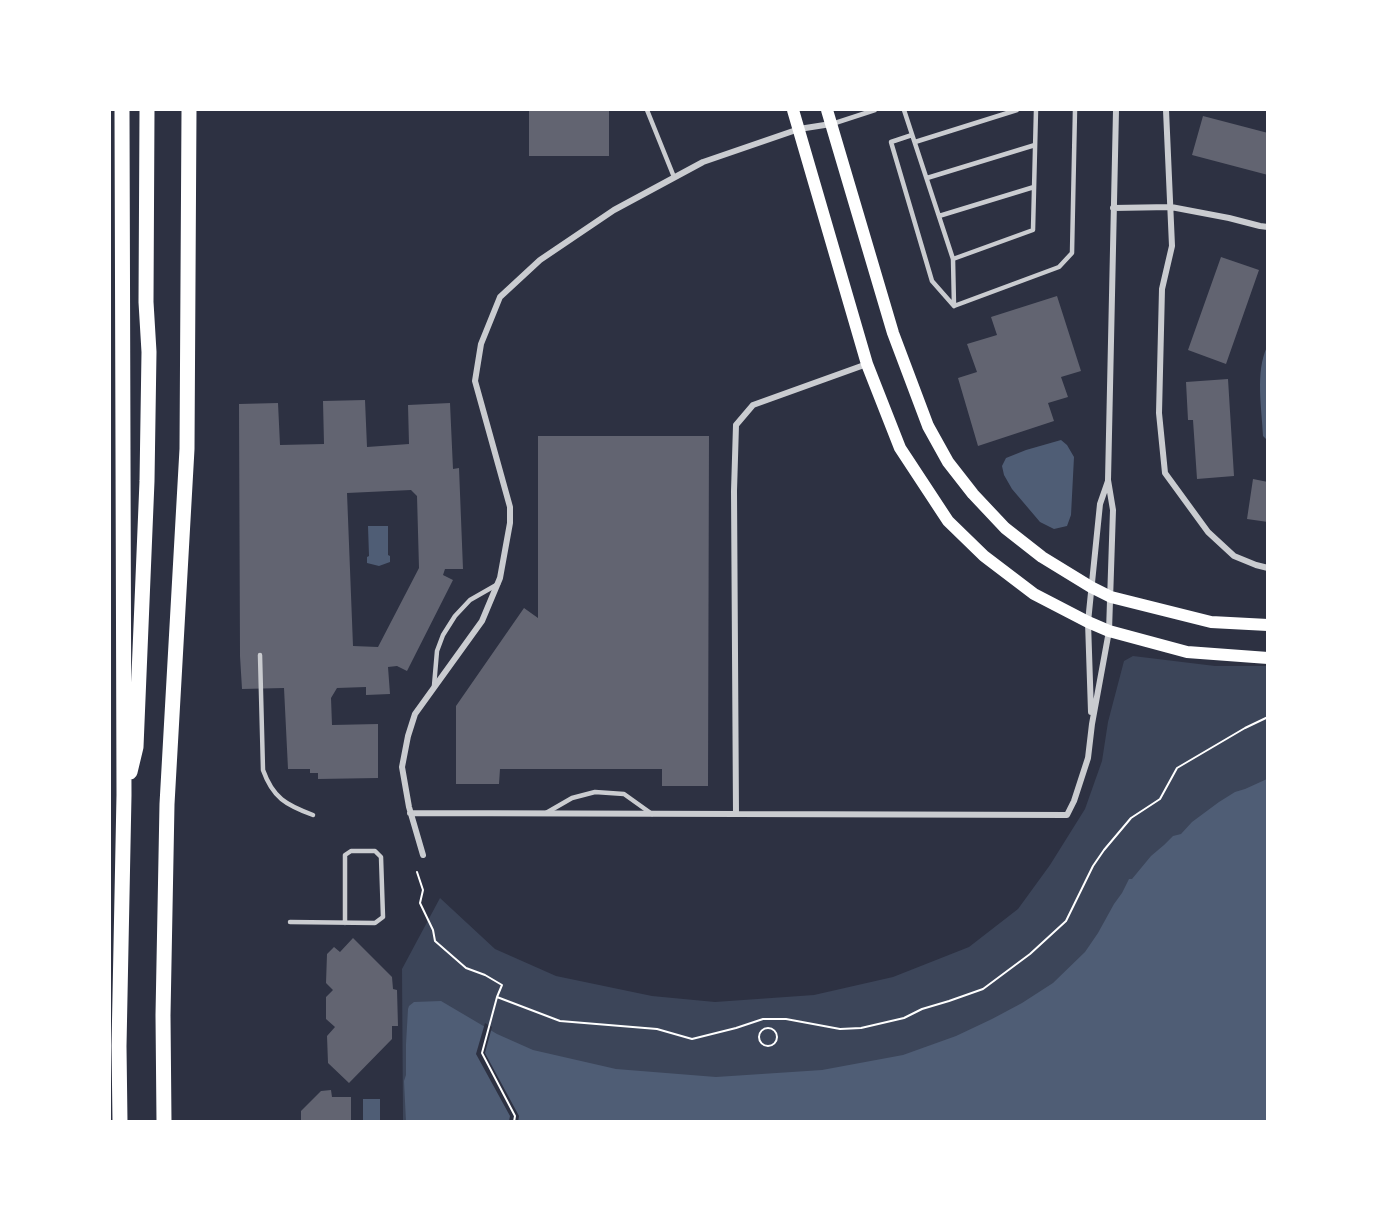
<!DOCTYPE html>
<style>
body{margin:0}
#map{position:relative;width:1377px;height:1231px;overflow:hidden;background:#2d3142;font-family:Rubik,sans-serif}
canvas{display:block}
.frame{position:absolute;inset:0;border:111px solid #fff;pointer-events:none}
</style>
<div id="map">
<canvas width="1377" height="1231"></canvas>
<div class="frame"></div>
</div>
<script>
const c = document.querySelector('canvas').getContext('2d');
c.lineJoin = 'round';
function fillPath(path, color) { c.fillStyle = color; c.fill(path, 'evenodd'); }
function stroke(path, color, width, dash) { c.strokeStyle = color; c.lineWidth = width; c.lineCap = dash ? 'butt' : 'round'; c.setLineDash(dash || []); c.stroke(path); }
fillPath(new Path2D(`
 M 1133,656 L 1215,666 L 1267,666 L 1267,1121 L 403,1121 L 402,969 L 440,898 L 495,949 L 556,976 L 652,996 L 715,1002 L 814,995 L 893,977 L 969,947 L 1018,909 L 1050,865 L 1085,809 L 1102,761 L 1108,722 L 1124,661 Z`), '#3c4559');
fillPath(new Path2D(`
 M 1267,347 L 1267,440 L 1263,436 C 1262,409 1255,372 1267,347 Z
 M 1061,440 L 1067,445 L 1074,457 L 1071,515 L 1067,526 L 1054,529 L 1040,522 L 1012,489 L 1004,475 L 1002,466 L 1006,458 L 1026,450 Z
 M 368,526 L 388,526 L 388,555 L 390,556 L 390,562 L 379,566 L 367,563 L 367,557 L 369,556 Z
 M 1267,779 L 1267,1121 L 406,1122 L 404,1081 L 406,1075 L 406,1044 L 408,1009 L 409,1006 L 414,1002 L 441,1001 L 497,1034 L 533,1050 L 616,1069 L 716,1077 L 822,1070 L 903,1055 L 956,1036 L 992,1019 L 1022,1003 L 1053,983 L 1085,952 L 1098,933 L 1114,904 L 1122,893 L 1129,879 L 1132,879 L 1151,856 L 1164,845 L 1173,836 L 1181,834 L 1192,822 L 1219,802 L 1235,792 L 1245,789 Z
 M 363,1099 L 380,1099 L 380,1121 L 363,1121 Z`), '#4f5d75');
fillPath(new Path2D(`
 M 485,1023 L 492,1027 L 485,1053 L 519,1116 L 518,1122 L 509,1121 L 510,1116 L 476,1054 Z`), '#2d3142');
fillPath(new Path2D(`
 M 529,110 L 609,110 L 609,156 L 529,156 Z
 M 1203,116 L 1268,133 L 1268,175 L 1192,155 Z
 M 1221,257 L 1259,270 L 1226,364 L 1188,350 Z
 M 1057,296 L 1081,371 L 1061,377 L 1068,397 L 1048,403 L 1054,421 L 978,446 L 958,378 L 977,372 L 967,344 L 997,335 L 991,317 Z
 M 1228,379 L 1234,476 L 1197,479 L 1193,420 L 1188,420 L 1186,382 Z
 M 365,400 L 367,447 L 409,444 L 408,405 L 450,403 L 453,469 L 459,468 L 463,569 L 445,569 L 443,575 L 453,580 L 407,671 L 397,666 L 388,667 L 390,694 L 366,695 L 366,687 L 337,688 L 331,698 L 332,725 L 378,724 L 378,778 L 318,779 L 318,773 L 310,773 L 310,769 L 288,769 L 284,688 L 242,689 L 240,656 L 239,404 L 278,403 L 280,445 L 324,444 L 323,401 ZM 411,490 L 417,496 L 419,568 L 378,647 L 353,646 L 347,493 Z
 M 538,436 L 709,436 L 708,786 L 662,786 L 662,769 L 500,769 L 499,784 L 456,784 L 456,706 L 524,608 L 538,618 Z
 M 1253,479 L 1268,482 L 1268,522 L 1247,519 Z
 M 353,938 L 392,977 L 393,989 L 397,990 L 398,1026 L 392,1026 L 392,1039 L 349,1083 L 328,1063 L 327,1036 L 335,1027 L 326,1019 L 326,997 L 333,990 L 326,983 L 327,954 L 334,947 L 340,952 Z
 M 331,1090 L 332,1097 L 351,1097 L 351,1122 L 301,1122 L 301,1111 L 321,1091 Z`), '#626471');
stroke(new Path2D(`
 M 417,872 L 423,890 L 420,903 L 433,930 L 435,941 L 466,968 L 485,975 L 502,985 L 497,997 L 482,1053 L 515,1116 L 514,1122
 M 497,997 L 560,1021 L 657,1029 L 692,1039 L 736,1028 L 763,1019 L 786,1019 L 840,1029 L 861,1028 L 904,1018 L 922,1009 L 949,1001 L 983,989 L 1030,954 L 1066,921 L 1093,866 L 1104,850 L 1131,818 L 1160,799 L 1177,768 L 1245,728 L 1268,717
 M759 1037a9 9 0 1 1 18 0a9 9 0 1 1-18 0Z`), '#fff', 2);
stroke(new Path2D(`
 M 647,110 L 674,177
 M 904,110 L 953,259 L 1033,230 L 1036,110
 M 832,124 L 875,110
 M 912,135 L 891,142 L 932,281 L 954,306
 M 915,142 L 1017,110
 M 927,178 L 1035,145
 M 939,216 L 1034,187
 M 953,259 L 954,306 L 1059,267 L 1072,253 L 1075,110
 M 260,655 L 263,770 C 273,798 286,805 313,815
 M 434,686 L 437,651 L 443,635 L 455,616 L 470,600 L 498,584
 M 546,813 L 572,798 L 595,792 L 624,794 L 652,814
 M 290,922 L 375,923 L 383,917 L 381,857 L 375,851 L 351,851 L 345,855 L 345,923`), '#caccd0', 4.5);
stroke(new Path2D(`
 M 1166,110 L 1172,246 L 1162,289 L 1159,413 L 1165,473 L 1208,532 L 1234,556 L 1256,565 L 1268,568
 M 1113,208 L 1171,207 L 1229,218 L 1260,226 L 1268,227
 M 1091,712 L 1088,622 L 1100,504 L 1108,481
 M 410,813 L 1067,815 L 1074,801 L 1088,758 L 1092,724 L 1109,631 L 1113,510 L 1108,480 L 1116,110
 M 736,814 L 734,491 L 736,425 L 753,405 L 867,364
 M 423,855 L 409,807 L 402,767 L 408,736 L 415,714 L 482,621 L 500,578 L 510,523 L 510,507 L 475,381 L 481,344 L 500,297 L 540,260 L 614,210 L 703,162 L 799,129 L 831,124`), '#caccd0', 6);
stroke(new Path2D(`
 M 793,110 L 867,364 L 900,448 L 948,521 L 984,556 L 1034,594 L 1088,622 L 1109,631 L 1187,652 L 1268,658
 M 827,110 L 893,333 L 928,426 L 948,462 L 973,494 L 1005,528 L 1042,557 L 1091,587 L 1111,597 L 1211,622 L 1268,625`), '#fff', 12);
stroke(new Path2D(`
 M 130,772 L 136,747 L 147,481 L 149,352 L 146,302 L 147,110
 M 120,1122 L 119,1046 L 124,795 L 122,110
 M 164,1122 L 163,1015 L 167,804 L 187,449 L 189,110`), '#fff', 15);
</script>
